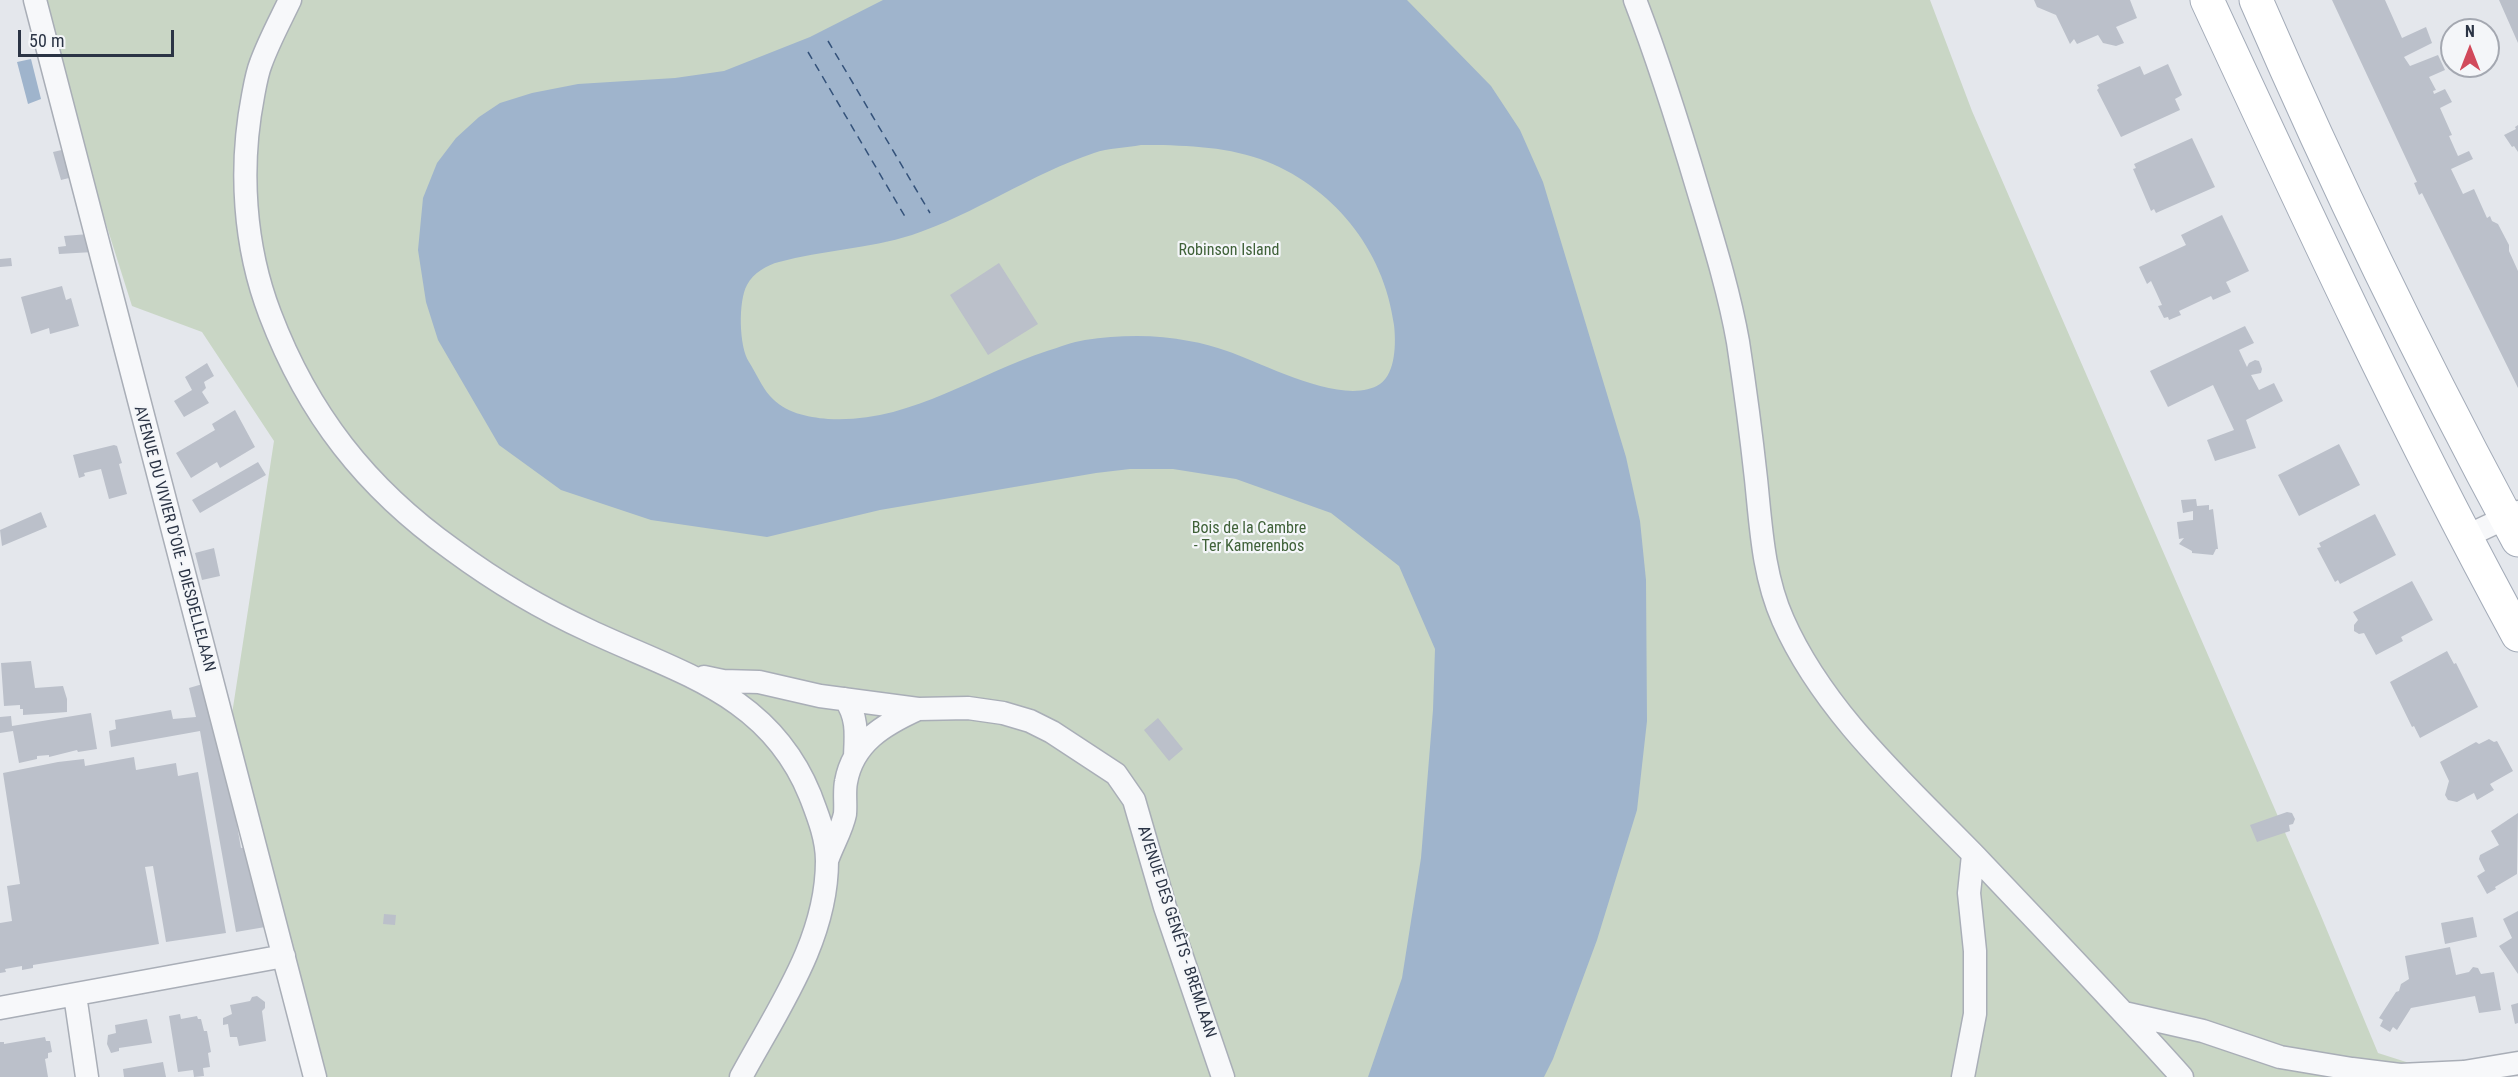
<!DOCTYPE html>
<meta charset="utf-8">
<style>
body{margin:0}
#map{position:relative;width:2518px;height:1077px;overflow:hidden;background:#e4e7ec;font-family:"Roboto Condensed",sans-serif}
canvas{display:block}
.north{position:absolute;left:2440px;top:18px;width:60px;height:60px;box-sizing:border-box;background:#f4f6f9;border:2px solid #a4a8b1;border-radius:50%;rotate:0deg;font-size:16px;font-weight:700;line-height:24px;text-align:center;color:#2b3445}
.north::after{content:'';display:block;margin:auto;width:21px;height:27px;background:#d1495b;clip-path:polygon(50% 0,100% 100%,50% 72%,0 100%)}
.scale{position:absolute;left:18px;top:30px;width:156px;height:27px;box-sizing:border-box;border:3px solid #2b3445;border-top:0;padding-left:8px;font-size:18px;line-height:21px;white-space:nowrap;color:#2b3445;-webkit-text-stroke:4px #f4f6f9;paint-order:stroke}
</style>
<div id="map">
<canvas width="2518" height="1077"></canvas>
<div class="north">N</div>
<div class="scale">50 m</div>
</div>
<script>
const c = document.querySelector('canvas').getContext('2d');
c.lineJoin = 'round';
function fillPath(path, color) { c.fillStyle = color; c.fill(path, 'evenodd'); }
function stroke(path, color, width, dash) { c.strokeStyle = color; c.lineWidth = width; c.lineCap = dash ? 'butt' : 'round'; c.setLineDash(dash || []); c.stroke(path); }
function drawText(font, color, halo, rows, align = 'center') {
  c.font = font + ' "Roboto Condensed",sans-serif'; c.lineWidth = 4.5; c.setLineDash([]); c.textBaseline = 'middle'; c.strokeStyle = halo; c.fillStyle = color; for (const [text, x, y, turn = 0] of rows) {
    c.save(); c.translate(x, y); c.rotate((+turn || 0) * Math.PI / 180); c.textAlign = isNaN(turn) ? turn : align; if (halo) c.strokeText(text, 0, 0); c.fillText(text, 0, 0); c.restore();
  }
}
fillPath(new Path2D(`
 M 44,0 L 1930,0 L 1972,111 L 2319,911 L 2378,1053 L 2453,1077 L 324,1077 L 230,727 L 274,441 L 202,332 L 132,306 L 68,104 Z`), '#c9d6c5');
fillPath(new Path2D(`
 M 883,0 L 1407,0 L 1491,86 L 1520,130 L 1543,182 L 1626,457 L 1640,521 L 1646,580 L 1647,721 L 1637,810 L 1597,940 L 1553,1059 L 1544,1077 L 1368,1077 L 1402,978 L 1421,858 L 1433,710 L 1435,649 L 1399,566 L 1331,513 L 1236,479 L 1173,469 L 1130,469 L 1096,473 L 880,510 L 767,537 L 651,520 L 561,490 L 499,445 L 438,340 L 426,302 L 418,250 L 423,198 L 437,163 L 456,138 L 479,117 L 500,103 L 532,93 L 578,84 L 675,78 L 724,71 L 810,37 ZM 1141,145 C 1180,145 1223,146 1260,159 C 1332,185 1384,249 1394,325 C 1396,342 1396,373 1380,384 C 1344,408 1263,363 1227,351 C 1215,347 1202,343 1189,341 C 1155,334 1119,335 1085,340 C 1072,342 1060,347 1047,351 C 974,375 907,424 828,419 C 807,417 785,413 770,396 C 762,387 756,373 749,362 C 739,347 738,301 747,285 C 753,273 767,265 779,262 C 822,250 868,249 912,235 C 975,214 1031,174 1094,153 C 1108,148 1126,148 1141,145 Z
 M 31,59 L 41,99 L 28,104 L 17,62 Z`), '#9fb4cc');
stroke(new Path2D(`
 M 828,41 L 930,213
 M 808,52 L 907,220`), '#34527a', 1.5, [8, 6]);
fillPath(new Path2D(`
 M 2034,0 L 2130,0 L 2137,18 L 2116,27 L 2124,43 L 2116,46 L 2103,43 L 2098,35 L 2077,44 L 2074,39 L 2070,44 L 2056,15 L 2037,7 Z
 M 2332,0 L 2385,0 L 2402,38 L 2426,27 L 2432,43 L 2404,57 L 2410,66 L 2438,55 L 2445,70 L 2429,77 L 2436,90 L 2433,91 L 2434,94 L 2445,89 L 2452,102 L 2440,108 L 2452,135 L 2449,136 L 2458,156 L 2469,151 L 2473,159 L 2451,169 L 2463,194 L 2474,189 L 2487,218 L 2490,216 L 2492,221 L 2498,224 L 2509,245 L 2509,251 L 2518,271 L 2518,388 L 2422,193 L 2419,195 L 2414,183 L 2417,182 Z
 M 2499,0 L 2518,0 L 2518,43 Z
 M 2168,64 L 2182,95 L 2175,99 L 2180,110 L 2121,137 L 2097,90 L 2099,88 L 2097,85 L 2140,66 L 2144,75 Z
 M 2518,125 L 2518,152 L 2514,146 L 2512,147 L 2504,135 L 2516,129 L 2515,127 Z
 M 2192,138 L 2215,187 L 2156,213 L 2154,209 L 2151,211 L 2133,169 L 2136,168 L 2134,164 Z
 M 66,149 L 73,177 L 61,180 L 53,152 Z
 M 2222,215 L 2249,271 L 2226,282 L 2231,292 L 2213,300 L 2211,296 L 2179,311 L 2181,315 L 2169,320 L 2168,317 L 2164,318 L 2158,306 L 2162,305 L 2151,281 L 2147,284 L 2139,267 L 2186,245 L 2181,235 Z
 M 89,234 L 93,252 L 59,254 L 58,247 L 66,246 L 64,236 Z
 M 11,258 L 12,266 L 0,267 L 0,259 Z
 M 999,263 L 1038,324 L 988,355 L 950,295 Z
 M 62,286 L 66,300 L 71,298 L 79,326 L 50,334 L 49,328 L 31,334 L 21,297 Z
 M 2245,326 L 2254,343 L 2239,350 L 2247,367 L 2249,363 L 2255,360 L 2259,361 L 2262,369 L 2261,373 L 2251,375 L 2259,390 L 2274,383 L 2283,401 L 2246,420 L 2256,448 L 2215,461 L 2207,440 L 2234,430 L 2213,385 L 2168,407 L 2150,371 Z
 M 207,363 L 214,376 L 204,382 L 206,388 L 202,392 L 209,403 L 184,417 L 174,401 L 192,390 L 185,377 Z
 M 235,410 L 255,447 L 220,468 L 217,462 L 191,478 L 176,453 L 215,430 L 212,424 Z
 M 2339,444 L 2360,485 L 2299,516 L 2278,475 Z
 M 114,445 L 117,446 L 122,463 L 119,464 L 127,494 L 109,499 L 101,469 L 84,473 L 85,476 L 79,478 L 73,455 Z
 M 258,462 L 266,475 L 200,513 L 192,500 Z
 M 2196,499 L 2197,506 L 2209,505 L 2209,510 L 2213,509 L 2218,549 L 2216,549 L 2213,555 L 2192,553 L 2192,551 L 2179,544 L 2184,538 L 2179,539 L 2177,522 L 2193,520 L 2193,511 L 2183,513 L 2181,500 Z
 M 41,512 L 47,527 L 2,546 L 0,530 Z
 M 2375,514 L 2396,555 L 2340,584 L 2338,580 L 2335,582 L 2317,548 L 2321,547 L 2319,543 Z
 M 214,548 L 220,576 L 202,580 L 195,553 Z
 M 2412,581 L 2433,620 L 2401,637 L 2403,641 L 2376,655 L 2364,633 L 2359,634 L 2354,631 L 2354,625 L 2358,620 L 2353,612 Z
 M 2447,651 L 2454,664 L 2456,663 L 2478,707 L 2420,738 L 2414,726 L 2412,727 L 2390,682 Z
 M 31,661 L 35,688 L 63,686 L 67,699 L 67,712 L 23,715 L 23,709 L 20,709 L 20,705 L 4,706 L 1,663 Z
 M 206,683 L 226,764 L 241,848 L 250,847 L 271,926 L 236,932 L 200,731 L 111,747 L 109,731 L 116,729 L 115,720 L 171,710 L 173,719 L 196,717 L 189,688 Z
 M 91,713 L 97,749 L 78,752 L 77,750 L 49,757 L 49,755 L 37,756 L 37,759 L 19,763 L 13,731 L 0,733 L 0,717 L 11,716 L 12,726 Z
 M 1158,718 L 1183,749 L 1169,761 L 1144,730 Z
 M 2489,739 L 2494,742 L 2497,741 L 2513,771 L 2490,784 L 2494,790 L 2477,800 L 2474,793 L 2457,802 L 2448,800 L 2445,795 L 2449,781 L 2440,762 L 2476,742 L 2479,744 Z
 M 134,757 L 136,770 L 176,763 L 178,776 L 198,772 L 226,933 L 166,942 L 153,866 L 145,867 L 159,944 L 33,965 L 33,968 L 22,970 L 22,966 L 5,969 L 6,972 L 0,973 L 0,923 L 12,921 L 7,886 L 20,884 L 3,773 L 58,762 L 84,759 L 85,766 Z
 M 2287,812 L 2292,813 L 2295,819 L 2293,824 L 2289,825 L 2290,831 L 2257,842 L 2250,825 Z
 M 2518,813 L 2517,874 L 2495,887 L 2496,889 L 2487,894 L 2477,876 L 2485,871 L 2479,859 L 2480,855 L 2499,845 L 2491,831 Z
 M 2518,911 L 2518,974 L 2499,946 L 2512,938 L 2503,919 Z
 M 384,914 L 396,915 L 395,925 L 383,924 Z
 M 2473,917 L 2477,937 L 2445,944 L 2441,923 Z
 M 2450,947 L 2456,975 L 2469,972 L 2473,967 L 2478,968 L 2481,974 L 2494,972 L 2501,1010 L 2479,1013 L 2475,996 L 2411,1008 L 2397,1030 L 2393,1027 L 2390,1032 L 2380,1026 L 2383,1020 L 2379,1018 L 2396,992 L 2399,991 L 2401,984 L 2409,979 L 2405,956 Z
 M 257,996 L 265,1002 L 265,1008 L 262,1011 L 266,1041 L 239,1046 L 237,1037 L 230,1037 L 228,1024 L 223,1025 L 223,1018 L 232,1014 L 230,1005 L 250,1001 L 252,997 Z
 M 2518,1003 L 2518,1023 L 2515,1024 L 2511,1005 Z
 M 180,1014 L 181,1019 L 197,1016 L 198,1019 L 201,1019 L 204,1031 L 207,1031 L 211,1052 L 208,1053 L 210,1067 L 203,1068 L 204,1076 L 194,1077 L 193,1070 L 178,1072 L 169,1016 Z
 M 147,1019 L 152,1043 L 119,1048 L 119,1051 L 111,1053 L 107,1044 L 108,1035 L 116,1033 L 115,1025 Z
 M 45,1037 L 46,1041 L 50,1041 L 52,1052 L 48,1053 L 48,1058 L 45,1059 L 48,1077 L 0,1077 L 0,1042 L 4,1042 L 4,1044 Z
 M 163,1062 L 166,1077 L 124,1077 L 123,1069 Z`), '#bbc0ca');
const street = new Path2D(`
 M 35,0 L 315,1077
 M 290,0 C 280,21 269,41 261,63 C 257,73 255,85 253,96 C 239,168 244,246 270,314 C 308,414 366,488 453,550 C 495,581 542,609 590,631 C 679,673 769,694 810,795 C 818,816 827,838 827,861 C 827,941 777,1010 741,1077
 M 1635,0 C 1659,62 1679,126 1698,190 C 1713,240 1729,291 1738,342 C 1745,388 1751,433 1756,479 C 1761,527 1763,575 1783,620 C 1824,713 1906,785 1976,857 C 2045,930 2115,1002 2182,1077
 M 2465,537 L 2518,512
 M 704,677 L 723,681 L 759,682 L 820,696 L 918,709 L 968,708 L 1003,713 L 1030,721 L 1052,732 L 1116,774 L 1134,800 L 1165,907 L 1223,1077
 M 845,699 C 858,717 856,735 855,756
 M 828,858 C 833,844 842,829 845,814 C 846,804 844,792 846,782 C 853,742 885,724 918,709
 M 75,995 L 87,1077
 M 0,1008 L 284,956
 M 2124,1013 L 2203,1031 L 2280,1057 L 2352,1069 L 2400,1075 L 2464,1072 L 2518,1063
 M 1963,1077 L 1975,1014 L 1975,951 L 1969,893 L 1973,855`);
const primary = new Path2D(`
 M 2207,0 C 2306,214 2405,428 2518,635
 M 2256,0 C 2335,183 2423,364 2518,540`);
stroke(street, '#a9aeb7', 25);
stroke(primary, '#a3abb8', 35);
stroke(street, '#f7f8fa', 22);
stroke(primary, '#fff', 33);
drawText('16px', '#3f6138', '#f4f6f9', [
 ["Robinson Island",1229,251],
 ["Bois de la Cambre",1249,529],
 ["- Ter Kamerenbos",1249,547]
]);
drawText('16px', '#2b3445', '#f4f6f9', [
 ["AVENUE DU VIVIER D'OIE - DIESDELLELAAN",174,539,75],
 ["AVENUE DES GENÊTS - BREMLAAN",1176,932,72]
]);
</script>
